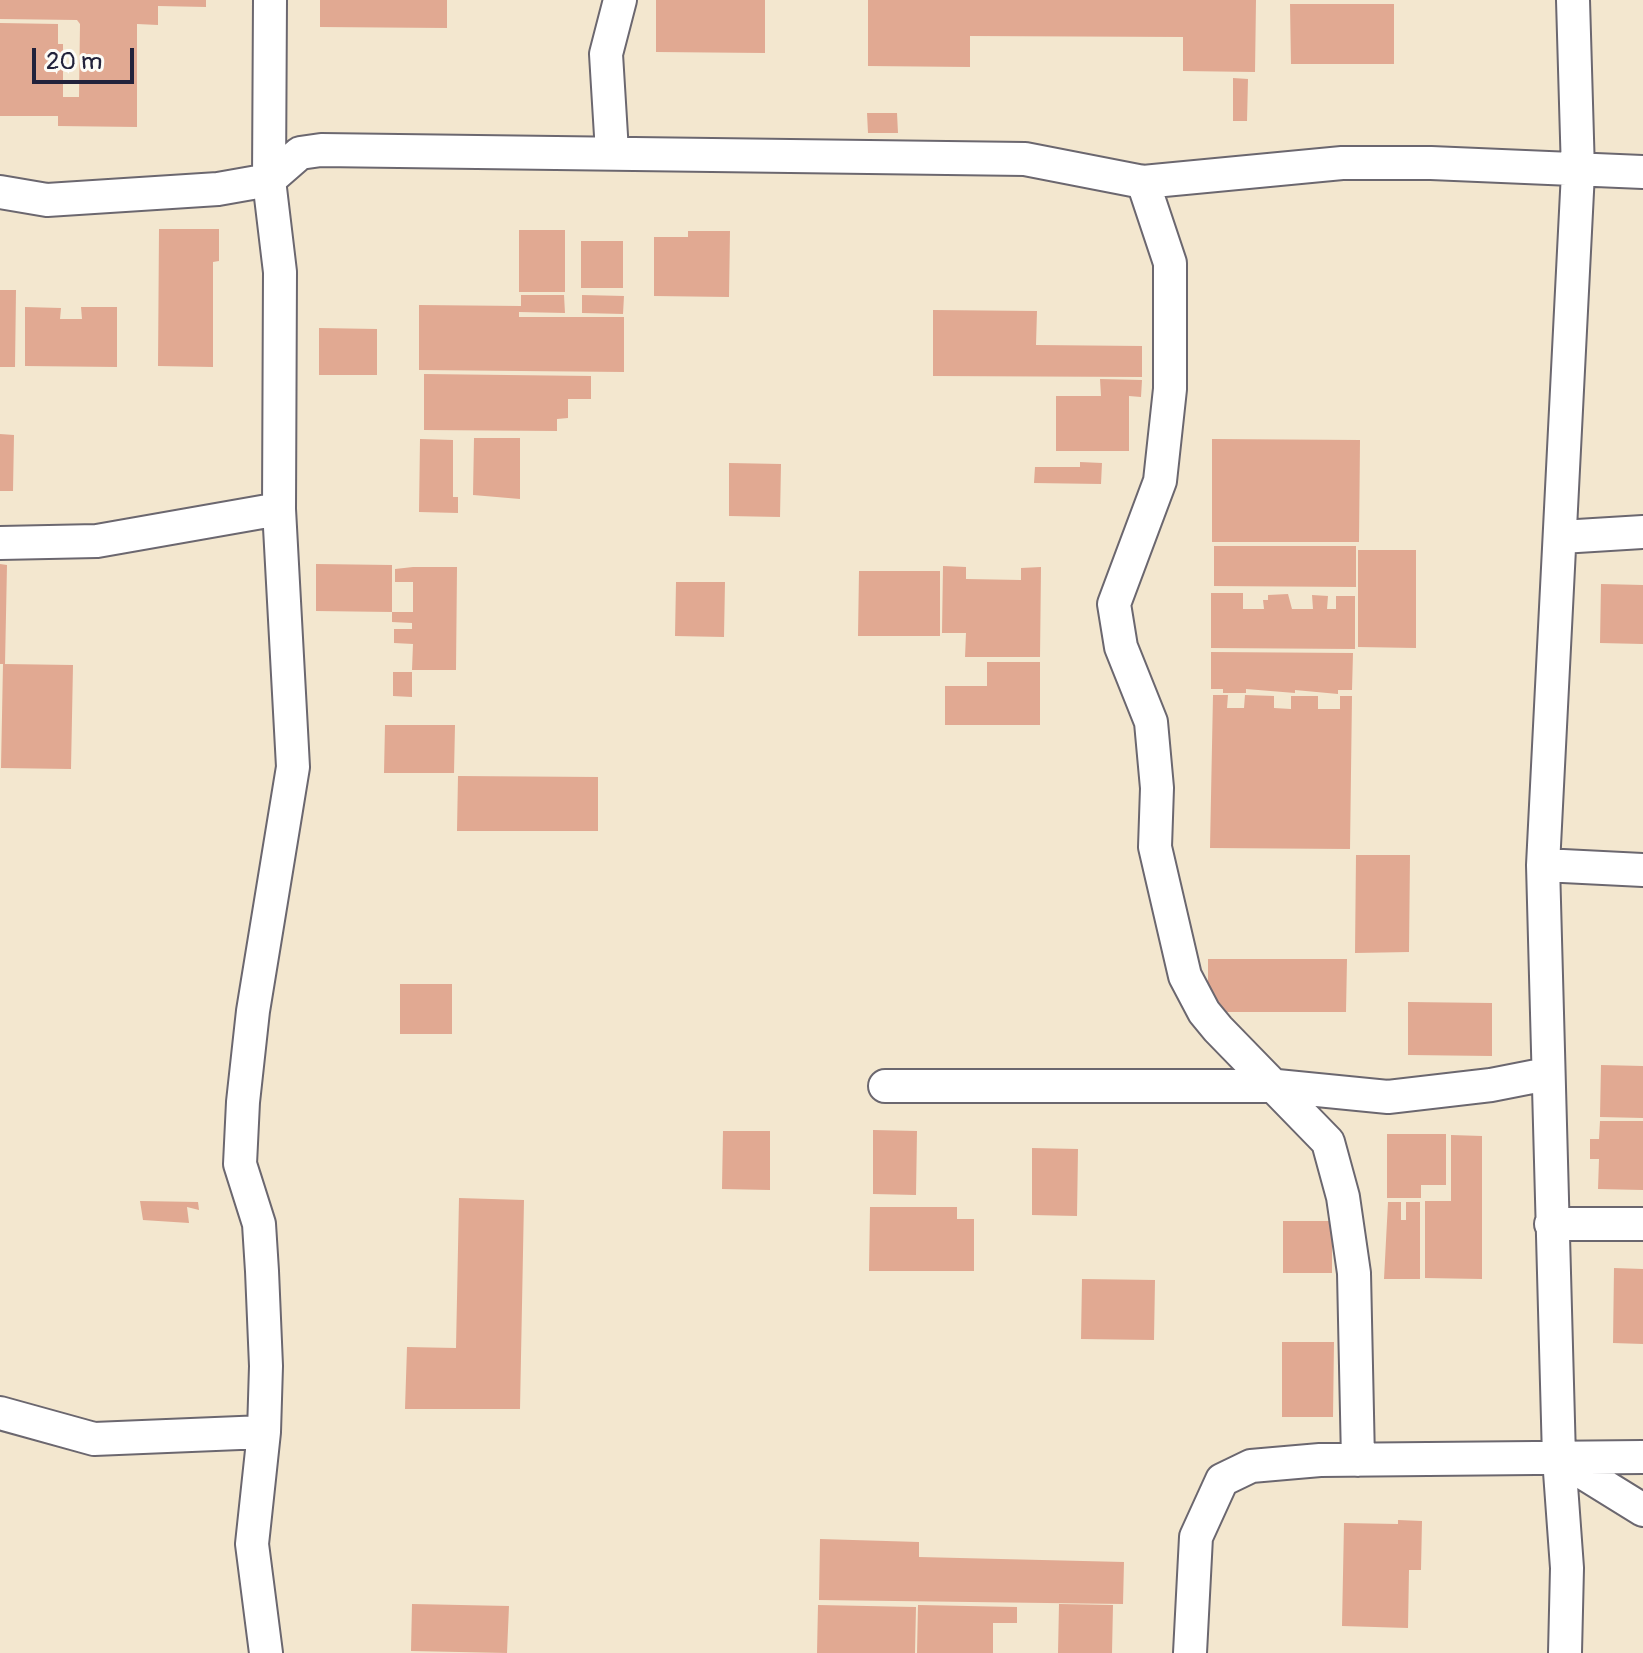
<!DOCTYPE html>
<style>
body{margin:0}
#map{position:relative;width:1643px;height:1653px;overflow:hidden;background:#f3e7cf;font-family:Pangolin,sans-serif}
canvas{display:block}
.scale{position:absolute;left:32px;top:48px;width:102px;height:36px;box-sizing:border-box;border:4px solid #22223b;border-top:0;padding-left:10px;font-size:24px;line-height:28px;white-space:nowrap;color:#22223b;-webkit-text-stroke:6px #fdfcf7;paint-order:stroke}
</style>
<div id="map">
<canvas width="1643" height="1653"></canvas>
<div class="scale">20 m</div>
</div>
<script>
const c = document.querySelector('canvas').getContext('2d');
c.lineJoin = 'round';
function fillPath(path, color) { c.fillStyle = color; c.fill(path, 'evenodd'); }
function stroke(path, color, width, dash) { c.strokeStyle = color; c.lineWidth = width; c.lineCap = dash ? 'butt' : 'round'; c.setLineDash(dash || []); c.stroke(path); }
fillPath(new Path2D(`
 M 0,0 L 206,0 L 206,7 L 158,6 L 158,25 L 137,24 L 137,127 L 58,126 L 58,116 L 0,116 L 0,23 L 58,24 L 58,44 L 63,44 L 63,97 L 79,97 L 80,24 L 77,20 L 0,19 Z
 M 320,0 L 447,0 L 447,28 L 320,27 Z
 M 656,0 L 765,0 L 765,53 L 656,52 Z
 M 868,0 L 1256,0 L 1255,72 L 1183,71 L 1183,37 L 970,36 L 970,67 L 868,66 Z
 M 1290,4 L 1394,4 L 1394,64 L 1291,64 Z
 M 1233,78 L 1248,79 L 1247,121 L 1233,121 Z
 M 867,113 L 897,113 L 898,133 L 868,133 Z
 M 159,229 L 219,229 L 219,261 L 213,262 L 213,367 L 158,366 Z
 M 519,230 L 565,230 L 565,292 L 519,292 Z
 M 688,231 L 730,231 L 729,297 L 654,296 L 654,237 L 688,237 Z
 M 581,241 L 623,241 L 623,288 L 581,288 Z
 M 0,290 L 16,290 L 15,367 L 0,367 Z
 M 521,295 L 564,295 L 565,313 L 519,312 L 519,317 L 624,317 L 624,372 L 419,370 L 419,305 L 521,306 Z
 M 582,295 L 624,296 L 623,314 L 582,313 Z
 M 25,307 L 61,308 L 60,319 L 82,319 L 81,307 L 117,307 L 117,367 L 25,366 Z
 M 933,310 L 1037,311 L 1036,345 L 1142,346 L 1142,377 L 933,376 Z
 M 319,328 L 377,329 L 377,375 L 319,375 Z
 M 424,374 L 591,376 L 591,399 L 568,399 L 568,418 L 557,419 L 557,431 L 424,430 Z
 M 1100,379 L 1142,380 L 1141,397 L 1129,396 L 1129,451 L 1056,451 L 1056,396 L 1101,396 Z
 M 0,434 L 14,435 L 13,491 L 0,491 Z
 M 474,438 L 520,438 L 520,499 L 473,495 Z
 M 420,439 L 453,440 L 453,497 L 458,497 L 458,513 L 419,512 Z
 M 1212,439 L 1360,440 L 1359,542 L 1212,542 Z
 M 1080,462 L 1102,463 L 1101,484 L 1034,483 L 1035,467 L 1080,467 Z
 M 729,463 L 781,464 L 780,517 L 729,516 Z
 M 1214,546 L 1356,546 L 1356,587 L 1214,586 Z
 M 1358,550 L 1416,550 L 1416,648 L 1358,647 Z
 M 0,564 L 7,565 L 5,664 L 0,664 Z
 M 316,564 L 392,565 L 392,612 L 316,611 Z
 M 943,566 L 966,567 L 966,579 L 1021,580 L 1021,568 L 1041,567 L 1040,657 L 965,657 L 966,633 L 942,633 Z
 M 413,567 L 457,567 L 456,670 L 412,670 L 413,644 L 394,643 L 394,629 L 412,629 L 412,623 L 392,622 L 392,612 L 413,612 L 413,582 L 395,582 L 395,569 Z
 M 859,571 L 940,571 L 940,636 L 858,636 Z
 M 676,582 L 725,582 L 724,637 L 675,636 Z
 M 1601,584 L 1643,585 L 1643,644 L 1600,643 Z
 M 1211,593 L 1243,593 L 1243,609 L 1264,609 L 1263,600 L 1268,600 L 1268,595 L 1288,594 L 1292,609 L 1313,609 L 1312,595 L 1328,596 L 1327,609 L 1336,609 L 1336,596 L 1355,596 L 1355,649 L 1211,648 Z
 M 1211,652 L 1353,653 L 1352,690 L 1338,690 L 1338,694 L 1295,690 L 1295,693 L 1246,689 L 1246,693 L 1223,693 L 1223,689 L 1211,689 Z
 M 987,662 L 1040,662 L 1040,725 L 945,725 L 945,686 L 987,686 Z
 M 3,664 L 73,665 L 71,769 L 1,768 Z
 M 393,672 L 412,672 L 412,697 L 393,696 Z
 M 1213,695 L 1228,695 L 1227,708 L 1244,708 L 1245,695 L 1274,696 L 1274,708 L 1291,709 L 1291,696 L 1318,696 L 1318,709 L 1340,709 L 1340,696 L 1352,696 L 1350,849 L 1210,848 Z
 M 385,725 L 455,725 L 454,773 L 384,773 Z
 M 458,776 L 598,777 L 598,831 L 457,831 Z
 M 1356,855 L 1410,855 L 1409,952 L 1355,953 Z
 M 1208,959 L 1347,959 L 1346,1012 L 1208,1012 Z
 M 400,984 L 452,984 L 452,1034 L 400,1034 Z
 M 1408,1002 L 1492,1003 L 1492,1056 L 1408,1055 Z
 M 1601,1065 L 1643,1066 L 1643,1118 L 1600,1117 Z
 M 1600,1121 L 1643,1121 L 1643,1190 L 1598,1189 L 1599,1159 L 1590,1159 L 1590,1139 L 1599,1139 Z
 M 873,1130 L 917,1131 L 916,1195 L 873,1194 Z
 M 723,1131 L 770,1131 L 770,1190 L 722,1189 Z
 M 1387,1134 L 1446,1134 L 1446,1185 L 1421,1185 L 1421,1198 L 1387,1198 Z
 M 1451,1135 L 1482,1136 L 1482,1279 L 1425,1278 L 1425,1201 L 1451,1201 Z
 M 1032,1148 L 1078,1149 L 1077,1216 L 1032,1215 Z
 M 459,1198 L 524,1200 L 520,1409 L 405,1409 L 407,1347 L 456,1348 Z
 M 140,1201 L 198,1202 L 199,1210 L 187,1207 L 189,1223 L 143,1220 Z
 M 1388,1202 L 1401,1202 L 1401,1220 L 1406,1220 L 1406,1202 L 1420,1202 L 1420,1279 L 1384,1279 Z
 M 870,1207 L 957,1207 L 957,1219 L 974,1219 L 974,1271 L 869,1271 Z
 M 1283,1221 L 1332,1221 L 1332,1273 L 1283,1273 Z
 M 1614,1268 L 1643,1269 L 1643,1344 L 1613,1343 Z
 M 1082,1279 L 1155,1280 L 1154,1340 L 1081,1339 Z
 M 1282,1342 L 1334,1342 L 1333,1417 L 1282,1417 Z
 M 1398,1520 L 1422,1521 L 1421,1570 L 1409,1570 L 1408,1628 L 1342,1626 L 1344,1523 L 1398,1524 Z
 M 820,1539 L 919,1542 L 919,1557 L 1124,1562 L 1123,1604 L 819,1600 Z
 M 412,1604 L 509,1606 L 507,1653 L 411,1651 Z
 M 1059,1604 L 1113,1605 L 1112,1653 L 1058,1653 Z
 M 818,1605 L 916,1607 L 915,1653 L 817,1653 Z
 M 918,1605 L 1017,1607 L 1017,1623 L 993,1623 L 993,1653 L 917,1653 Z`), '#e1a992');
const street = new Path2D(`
 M 612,152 L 606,54 L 620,0
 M 1143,182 L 1170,263 L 1170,389 L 1160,481 L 1114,604 L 1121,647 L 1151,722 L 1157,788 L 1155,847 L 1185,976 L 1204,1012 L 1218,1029 L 1328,1142 L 1343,1197 L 1354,1273 L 1358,1460
 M 0,192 L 47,200 L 218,189 L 269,180 L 300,153 L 321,150 L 1025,159 L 1143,182 L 1342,163 L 1431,163 L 1643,172
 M 1561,537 L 1643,532
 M 0,543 L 97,541 L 279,509
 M 1543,865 L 1643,870
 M 885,1086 L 1277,1086 L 1388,1097 L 1491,1085 L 1547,1074
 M 1551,1224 L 1643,1224
 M 0,1413 L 94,1439 L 264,1432
 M 1559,1458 L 1643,1510
 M 266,1653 L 252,1544 L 264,1432 L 266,1366 L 262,1271 L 259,1224 L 240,1164 L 243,1102 L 253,1011 L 293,767 L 279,509 L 280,272 L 269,180 L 270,0
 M 1190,1653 L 1196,1537 L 1222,1480 L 1251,1466 L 1320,1460 L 1643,1457
 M 1565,1653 L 1567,1568 L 1559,1458 L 1543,865 L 1578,172 L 1573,0`);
stroke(street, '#6b676f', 36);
stroke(street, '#fff', 32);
</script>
